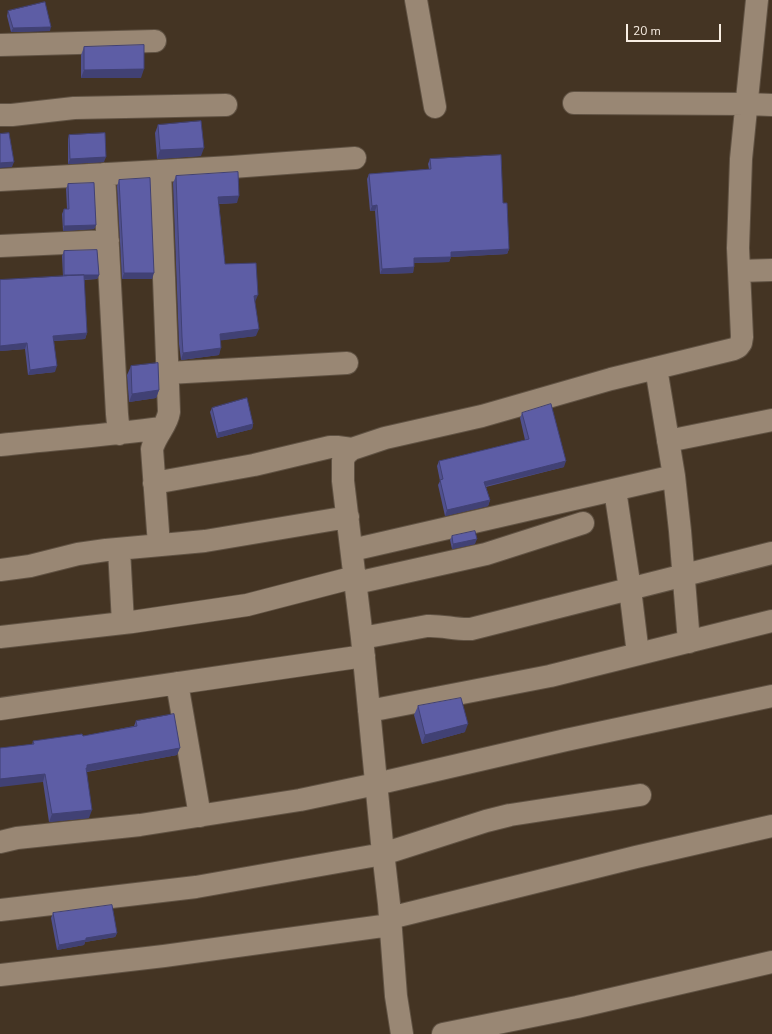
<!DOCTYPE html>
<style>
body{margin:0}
#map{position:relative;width:772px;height:1034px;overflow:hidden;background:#443423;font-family:"Nunito Sans",sans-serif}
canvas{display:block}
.scale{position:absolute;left:626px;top:24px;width:95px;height:18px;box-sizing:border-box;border:2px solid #f8eee3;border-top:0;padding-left:5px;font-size:12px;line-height:14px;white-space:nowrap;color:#f8eee3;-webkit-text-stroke:3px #443423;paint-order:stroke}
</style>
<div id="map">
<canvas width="772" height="1034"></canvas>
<div class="scale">20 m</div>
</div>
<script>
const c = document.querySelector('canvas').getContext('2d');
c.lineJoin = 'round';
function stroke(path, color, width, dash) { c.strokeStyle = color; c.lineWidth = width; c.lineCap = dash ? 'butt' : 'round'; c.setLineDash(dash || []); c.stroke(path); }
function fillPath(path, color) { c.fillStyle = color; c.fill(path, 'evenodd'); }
const minor = new Path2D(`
 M 416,0 L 435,107
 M 0,45 L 155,41
 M 574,103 L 747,104 L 772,105
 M 0,115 L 12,115 L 74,108 L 226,105
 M 104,174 L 117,414 L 119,434
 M 0,180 L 232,167 L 355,158
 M 0,246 L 108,241
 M 739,271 L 772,270
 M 656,368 L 674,476 L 680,531 L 689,642
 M 168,373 L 347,363
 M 668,441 L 772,420
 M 0,445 C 54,439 108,435 162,428
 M 154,483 L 254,465 L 330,447 L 337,447 L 352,449
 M 615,490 L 630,589 L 638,654
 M 159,545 L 152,449 C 156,434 167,426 169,412 L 160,171
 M 119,549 L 123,623
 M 352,550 L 674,476
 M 0,570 L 30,566 L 78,554 L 106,550 L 205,541 L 348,517
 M 356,583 L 486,554 L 583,523
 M 0,637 L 132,622 L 247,605 L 355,577
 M 362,638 L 427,626 C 442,625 456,630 471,629 L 772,553
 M 177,683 L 200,816
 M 0,709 L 364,656
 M 369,711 L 550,676 L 772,621
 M 0,842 L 17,838 L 140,825 L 300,800 L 376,784 L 566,740 L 772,696
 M 0,910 L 196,887 L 383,854 L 486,821 L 510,815 L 640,795
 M 390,918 L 636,857 L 772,826
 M 0,975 L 164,956 L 390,925
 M 402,1034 L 396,996 L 389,904 L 382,843 L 362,638 L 343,481 L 343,460 L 346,454 L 352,449 L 385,438 L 482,416 L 611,379 L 734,349 L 738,347 L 741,343 L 742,337 L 738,248 L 741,159 L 757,0
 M 443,1034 L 577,1007 L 772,962`);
stroke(minor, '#605243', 24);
stroke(minor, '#998774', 22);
fillPath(new Path2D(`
 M 8,11 L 50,31 L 11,32 L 7,16 Z
 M 84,47 L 141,78 L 81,78 L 81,55 Z
 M 158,125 L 201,156 L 157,159 L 155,133 Z
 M 69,135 L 104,162 L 68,164 L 68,139 Z
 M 430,159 L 503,203 L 509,249 L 507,254 L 451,257 L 449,262 L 414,263 L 413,273 L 380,274 L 375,211 L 370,211 L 367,179 L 369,174 L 429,169 L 428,164 Z
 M 176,176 L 237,203 L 219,204 L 225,264 L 255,302 L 256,336 L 221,340 L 219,355 L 181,360 L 179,344 L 173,183 Z
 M 119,180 L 152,279 L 122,279 L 117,186 Z
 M 68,184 L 96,225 L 94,229 L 63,231 L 62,214 L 64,209 L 67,209 L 66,189 Z
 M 64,251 L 99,275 L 97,279 L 84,280 L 87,333 L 85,339 L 54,341 L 55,372 L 28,375 L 25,349 L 0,351 L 0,280 L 63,277 L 62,256 Z
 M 131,366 L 159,390 L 156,398 L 129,402 L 127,375 Z
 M 212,408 L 253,424 L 252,429 L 217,438 L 210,412 Z
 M 522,413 L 564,467 L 486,487 L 490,500 L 488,506 L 445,516 L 438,485 L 440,481 L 437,466 L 439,461 L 525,440 L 520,418 Z
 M 452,536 L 475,544 L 452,549 L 450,540 Z
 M 418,706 L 465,732 L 422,744 L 414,715 Z
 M 136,721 L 177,755 L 87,772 L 89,818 L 49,822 L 43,782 L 32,745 L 33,741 L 83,736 L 134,726 Z
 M 53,913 L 117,933 L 115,937 L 85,942 L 84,945 L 57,950 L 51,918 Z`), '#50508e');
fillPath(new Path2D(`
 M 51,27 L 50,31 L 11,32 L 13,28 Z
 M 144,69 L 141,78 L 81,78 L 84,70 Z
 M 204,148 L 201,156 L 157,159 L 160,150 Z
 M 106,157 L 104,162 L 68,164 L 70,159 Z
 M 14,162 L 12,167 L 0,168 L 0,163 Z
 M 239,196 L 237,203 L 215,204 L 218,197 Z
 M 377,205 L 375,211 L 370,211 L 372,206 Z
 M 96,225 L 94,229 L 63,231 L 64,226 Z
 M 509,249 L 507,254 L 451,257 L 449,262 L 412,263 L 414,258 L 451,252 Z
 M 414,267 L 413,273 L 380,274 L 382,269 Z
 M 124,273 L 154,273 L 152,279 L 122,279 Z
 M 64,275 L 99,275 L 97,279 L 63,280 Z
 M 258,295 L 255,302 L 254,296 Z
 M 259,329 L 256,336 L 217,341 L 220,334 Z
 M 87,333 L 85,339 L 51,341 L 53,336 Z
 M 27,343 L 25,349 L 0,351 L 0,346 Z
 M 221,348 L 219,355 L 181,360 L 183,353 Z
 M 57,366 L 55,372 L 28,375 L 30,370 Z
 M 159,390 L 156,398 L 129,402 L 132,394 Z
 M 253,424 L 252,429 L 217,438 L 218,433 Z
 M 566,461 L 564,467 L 482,487 L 484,482 Z
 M 490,500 L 488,506 L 445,516 L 447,510 Z
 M 477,539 L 475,544 L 452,549 L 453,544 Z
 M 468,724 L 465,732 L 422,744 L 425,735 Z
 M 180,748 L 177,755 L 85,772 L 87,765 Z
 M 45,774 L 43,782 L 0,787 L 0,779 Z
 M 92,810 L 89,818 L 49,822 L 52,814 Z
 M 117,933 L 115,937 L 85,942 L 84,945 L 57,950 L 59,945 L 86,938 Z`), '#414174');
const building = new Path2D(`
 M 45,2 L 51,27 L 13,28 L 8,11 Z
 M 144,45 L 144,69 L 84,70 L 84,47 Z
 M 201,121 L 204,148 L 160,150 L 158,125 Z
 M 9,133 L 14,162 L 0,163 L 0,134 Z
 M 105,133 L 106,157 L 70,159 L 69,135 Z
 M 501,155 L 503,203 L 507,203 L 509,249 L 451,252 L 451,257 L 414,258 L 414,267 L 382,269 L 377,205 L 372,206 L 369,174 L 431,169 L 430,159 Z
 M 238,172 L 239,196 L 218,197 L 225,264 L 256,263 L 258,295 L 254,296 L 259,329 L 220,334 L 221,348 L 183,353 L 182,337 L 176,176 Z
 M 150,178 L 154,273 L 124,273 L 119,180 Z
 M 94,183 L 96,225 L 64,226 L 64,209 L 69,209 L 68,184 Z
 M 97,250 L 99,275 L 64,275 L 64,251 Z
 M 84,275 L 87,333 L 53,336 L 57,366 L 30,370 L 27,343 L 0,346 L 0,280 Z
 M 158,363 L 159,390 L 132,394 L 131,366 Z
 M 247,398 L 253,424 L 218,433 L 212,408 Z
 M 551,404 L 566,461 L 484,482 L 490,500 L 447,510 L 440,480 L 443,479 L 439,461 L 529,439 L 522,413 Z
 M 475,531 L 477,539 L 453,544 L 452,536 Z
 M 461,698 L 468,724 L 425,735 L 418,706 Z
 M 174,714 L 180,748 L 87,765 L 87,768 L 86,768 L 92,810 L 52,814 L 45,774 L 0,779 L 0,748 L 34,744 L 33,741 L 82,734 L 83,736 L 137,726 L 136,721 Z
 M 112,905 L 117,933 L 86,938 L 86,940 L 59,945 L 53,913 Z`);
fillPath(building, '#5d5da5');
stroke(building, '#414174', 1);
</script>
